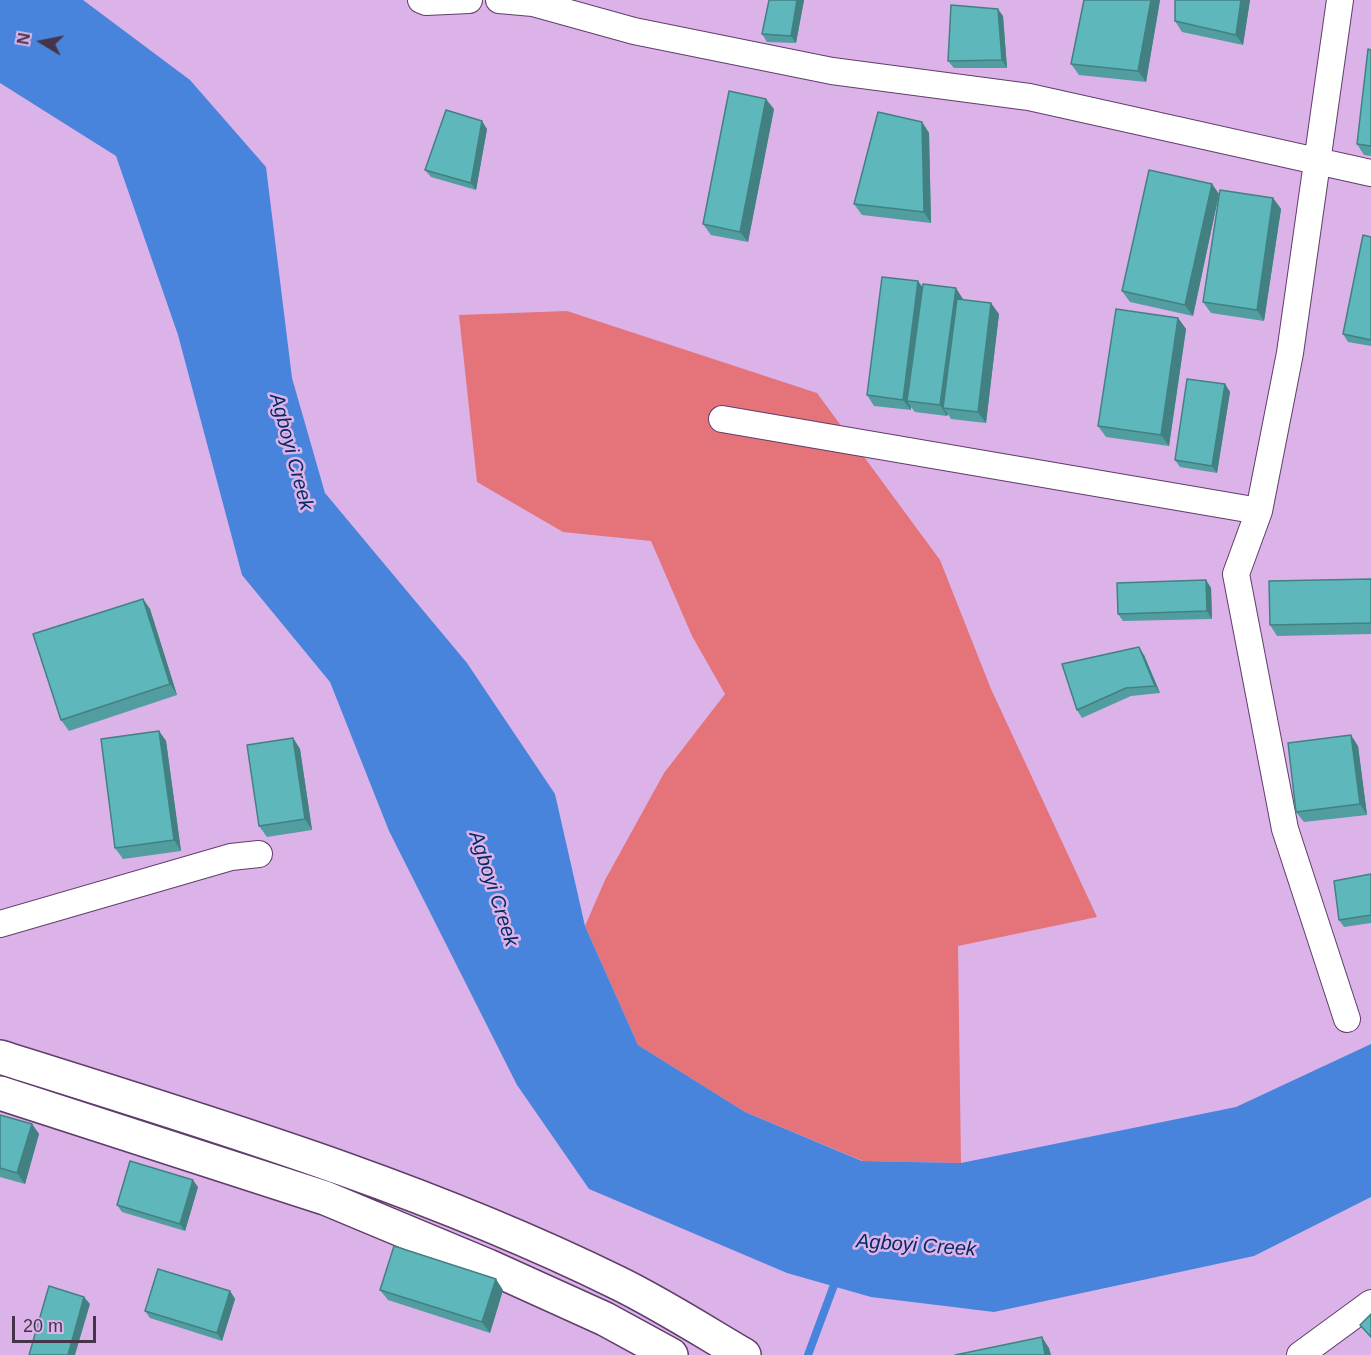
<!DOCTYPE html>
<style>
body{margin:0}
#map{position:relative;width:1371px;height:1355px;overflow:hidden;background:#dcb3e8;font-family:Helvetica,sans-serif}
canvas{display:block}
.north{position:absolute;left:12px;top:12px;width:60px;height:60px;-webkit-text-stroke:4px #dcb3e8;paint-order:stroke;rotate:280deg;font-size:16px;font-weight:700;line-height:24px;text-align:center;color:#45344a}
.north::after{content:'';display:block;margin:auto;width:21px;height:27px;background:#45344a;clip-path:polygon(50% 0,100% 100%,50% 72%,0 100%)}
.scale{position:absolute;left:12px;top:1316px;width:84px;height:27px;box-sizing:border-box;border:3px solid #45344a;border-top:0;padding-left:8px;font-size:18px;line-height:21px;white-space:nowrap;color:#45344a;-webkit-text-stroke:4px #dcb3e8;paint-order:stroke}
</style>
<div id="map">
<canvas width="1371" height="1355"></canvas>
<div class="north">N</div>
<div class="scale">20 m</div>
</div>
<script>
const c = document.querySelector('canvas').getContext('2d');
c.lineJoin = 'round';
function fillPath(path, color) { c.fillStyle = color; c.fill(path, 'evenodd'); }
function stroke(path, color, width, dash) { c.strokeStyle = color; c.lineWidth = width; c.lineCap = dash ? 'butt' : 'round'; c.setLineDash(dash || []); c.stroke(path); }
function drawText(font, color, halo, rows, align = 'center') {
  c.font = font + ' Helvetica,sans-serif'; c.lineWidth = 5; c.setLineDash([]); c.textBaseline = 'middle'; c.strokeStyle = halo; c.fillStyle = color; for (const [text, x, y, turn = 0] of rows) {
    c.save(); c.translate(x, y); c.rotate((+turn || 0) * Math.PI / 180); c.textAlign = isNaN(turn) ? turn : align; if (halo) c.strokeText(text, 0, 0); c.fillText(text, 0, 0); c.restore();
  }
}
fillPath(new Path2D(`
 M 567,311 L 817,393 L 940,560 L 991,689 L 1097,917 L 958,946 L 961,1163 L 863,1161 L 745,1112 L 638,1045 L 585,926 L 605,880 L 664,773 L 725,694 L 692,636 L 651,541 L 563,532 L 477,482 L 459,315 Z`), '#e5747a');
fillPath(new Path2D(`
 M 0,0 L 83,0 L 190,80 L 266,167 L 292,378 L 325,493 L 467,663 L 555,794 L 585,926 L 638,1045 L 745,1112 L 862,1161 L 961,1163 L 1236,1107 L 1371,1044 L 1371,1197 L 1254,1256 L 994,1312 L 871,1297 L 787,1273 L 589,1189 L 517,1085 L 389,831 L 330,682 L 242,575 L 178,335 L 116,156 L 0,83 Z`), '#4984dc');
stroke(new Path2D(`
 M 808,1355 L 837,1277`), '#4984dc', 8);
const minor = new Path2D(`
 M 421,0 L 426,2 L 469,0
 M 499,0 L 533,3 L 634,31 L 832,71 L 1029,97 L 1371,173
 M 1340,0 L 1290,353 L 1259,511 L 1236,574 L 1285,829 L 1347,1019
 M 722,419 L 1259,511
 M 0,924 L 231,857 L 259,854
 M 1300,1355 L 1371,1303`);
const tertiary = new Path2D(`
 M 0,1057 C 209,1123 421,1186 618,1283 C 661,1304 703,1331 744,1355
 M 0,1093 L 325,1198 L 488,1266 L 605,1319 L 671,1355`);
stroke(minor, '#613d6b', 28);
stroke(tertiary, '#613d6b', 36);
stroke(minor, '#fff', 26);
stroke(tertiary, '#fff', 33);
fillPath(new Path2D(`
 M 769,0 L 804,0 L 796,43 L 767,42 L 762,34 Z
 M 1160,0 L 1146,82 L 1079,75 L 1071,64 Z
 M 1175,0 L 1250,0 L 1243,45 L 1182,32 L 1175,21 Z
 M 1003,16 L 1007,68 L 954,68 L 948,61 Z
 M 1371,50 L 1371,156 L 1364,155 L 1357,144 Z
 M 774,109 L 748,242 L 711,235 L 703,224 Z
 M 922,122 L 929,133 L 931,223 L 862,215 L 854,204 Z
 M 487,129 L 476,190 L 431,177 L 425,170 Z
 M 1212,184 L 1219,194 L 1193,316 L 1130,302 L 1122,291 Z
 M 1273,198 L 1281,209 L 1264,321 L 1211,313 L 1203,302 Z
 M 1371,237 L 1371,346 L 1348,342 L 1343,334 Z
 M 918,281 L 922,287 L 963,299 L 999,314 L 986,423 L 951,419 L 948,414 L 947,416 L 915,412 L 911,407 L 911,410 L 874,406 L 867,395 Z
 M 1178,318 L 1186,329 L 1169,446 L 1106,437 L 1098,426 Z
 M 1225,384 L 1230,392 L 1217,473 L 1180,467 L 1175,460 Z
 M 1371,579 L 1371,634 L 1277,636 L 1270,625 Z
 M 1206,580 L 1211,588 L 1212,619 L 1123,621 L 1118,614 Z
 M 143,599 L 150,609 L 177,695 L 69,731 L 61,720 Z
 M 1144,655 L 1160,693 L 1131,696 L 1082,718 L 1077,710 Z
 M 159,731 L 166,741 L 181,851 L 123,859 L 115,848 Z
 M 293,738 L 300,749 L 312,830 L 267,837 L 259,826 Z
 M 1358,746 L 1367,815 L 1304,822 L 1296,812 Z
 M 1371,874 L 1371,923 L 1344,927 L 1339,920 Z
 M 0,1115 L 32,1124 L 39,1134 L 25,1184 L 0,1177 Z
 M 198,1187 L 185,1231 L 122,1212 L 117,1205 Z
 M 380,1290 L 503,1290 L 490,1333 L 388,1300 Z
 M 230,1291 L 235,1299 L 222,1341 L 150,1318 L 145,1311 Z`), '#519da0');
fillPath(new Path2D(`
 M 797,0 L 804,0 L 796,43 L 791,36 Z
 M 1151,0 L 1160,0 L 1146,82 L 1138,71 Z
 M 1241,0 L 1250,0 L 1243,45 L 1236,35 Z
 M 998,9 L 1003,16 L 1007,68 L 1002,60 Z
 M 766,99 L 774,109 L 748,242 L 740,232 Z
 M 482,121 L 487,129 L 476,190 L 471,183 Z
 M 922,122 L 929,133 L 931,223 L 924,212 Z
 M 1212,184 L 1219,194 L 1193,316 L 1185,305 Z
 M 1273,198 L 1281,209 L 1264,321 L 1257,310 Z
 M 918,281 L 926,292 L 907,401 L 911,407 L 911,410 L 903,400 Z
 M 956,288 L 963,299 L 948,409 L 943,408 L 948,414 L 947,416 L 940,405 Z
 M 991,303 L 999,314 L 986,423 L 978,412 Z
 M 1178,318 L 1186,329 L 1169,446 L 1161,435 Z
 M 1225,384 L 1230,392 L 1217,473 L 1212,466 Z
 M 1206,580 L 1211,588 L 1212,619 L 1207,611 Z
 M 143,599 L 150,609 L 177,695 L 170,684 Z
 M 1139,647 L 1144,655 L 1160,693 L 1155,686 Z
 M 159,731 L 166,741 L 181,851 L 174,840 Z
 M 1351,735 L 1358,746 L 1367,815 L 1360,804 Z
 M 293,738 L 300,749 L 312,830 L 305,819 Z
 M 32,1124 L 39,1134 L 25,1184 L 17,1173 Z
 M 193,1180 L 198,1187 L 185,1231 L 180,1224 Z
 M 496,1279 L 503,1290 L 490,1333 L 482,1322 Z
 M 230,1291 L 235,1299 L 222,1341 L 217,1333 Z
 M 84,1297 L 90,1304 L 75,1355 L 68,1355 Z
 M 1042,1337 L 1049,1348 L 1051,1355 L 1045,1355 Z`), '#428082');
const building = new Path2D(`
 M 769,0 L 797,0 L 791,36 L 762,34 Z
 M 1084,0 L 1151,0 L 1138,71 L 1071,64 Z
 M 1175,0 L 1241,0 L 1236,35 L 1175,21 Z
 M 951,5 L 998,9 L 1002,60 L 948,61 Z
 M 1368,49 L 1371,50 L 1371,146 L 1357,144 Z
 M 729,91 L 766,99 L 740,232 L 703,224 Z
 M 446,110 L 482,121 L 471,183 L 425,170 Z
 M 878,112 L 922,122 L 924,212 L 854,204 Z
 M 1149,170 L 1212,184 L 1185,305 L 1122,291 Z
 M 1220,190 L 1273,198 L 1257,310 L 1203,302 Z
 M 1363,235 L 1371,237 L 1371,340 L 1343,334 Z
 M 882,277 L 918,281 L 903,400 L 867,395 Z
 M 923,284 L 956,288 L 940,405 L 907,401 Z
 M 957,299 L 991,303 L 978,412 L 943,408 Z
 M 1116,309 L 1178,318 L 1161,435 L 1098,426 Z
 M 1187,379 L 1225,384 L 1212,466 L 1175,460 Z
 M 1371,579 L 1371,623 L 1270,625 L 1269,581 Z
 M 1206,580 L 1207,611 L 1118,614 L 1117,583 Z
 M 143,599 L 170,684 L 61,720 L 33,634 Z
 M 1139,647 L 1155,686 L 1126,688 L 1077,710 L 1062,664 Z
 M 159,731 L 174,840 L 115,848 L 101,739 Z
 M 1351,735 L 1360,804 L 1296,812 L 1288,743 Z
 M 293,738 L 305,819 L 259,826 L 247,745 Z
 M 1371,874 L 1371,915 L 1339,920 L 1334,881 Z
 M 0,1115 L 32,1124 L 17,1173 L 0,1168 Z
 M 130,1161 L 193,1180 L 180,1224 L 117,1205 Z
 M 394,1246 L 496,1279 L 482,1322 L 380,1290 Z
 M 158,1269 L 230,1291 L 217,1333 L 145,1311 Z
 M 49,1286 L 84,1297 L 68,1355 L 29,1355 Z
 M 1371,1314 L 1371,1337 L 1360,1325 Z
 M 1042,1337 L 1045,1355 L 955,1355 Z`);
fillPath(building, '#5eb7ba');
stroke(building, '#428082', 1.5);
drawText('italic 20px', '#042b63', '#dcb3e8', [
 ["Agboyi Creek",291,452,75],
 ["Agboyi Creek",493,889,72],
 ["Agboyi Creek",916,1246,4]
]);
</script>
